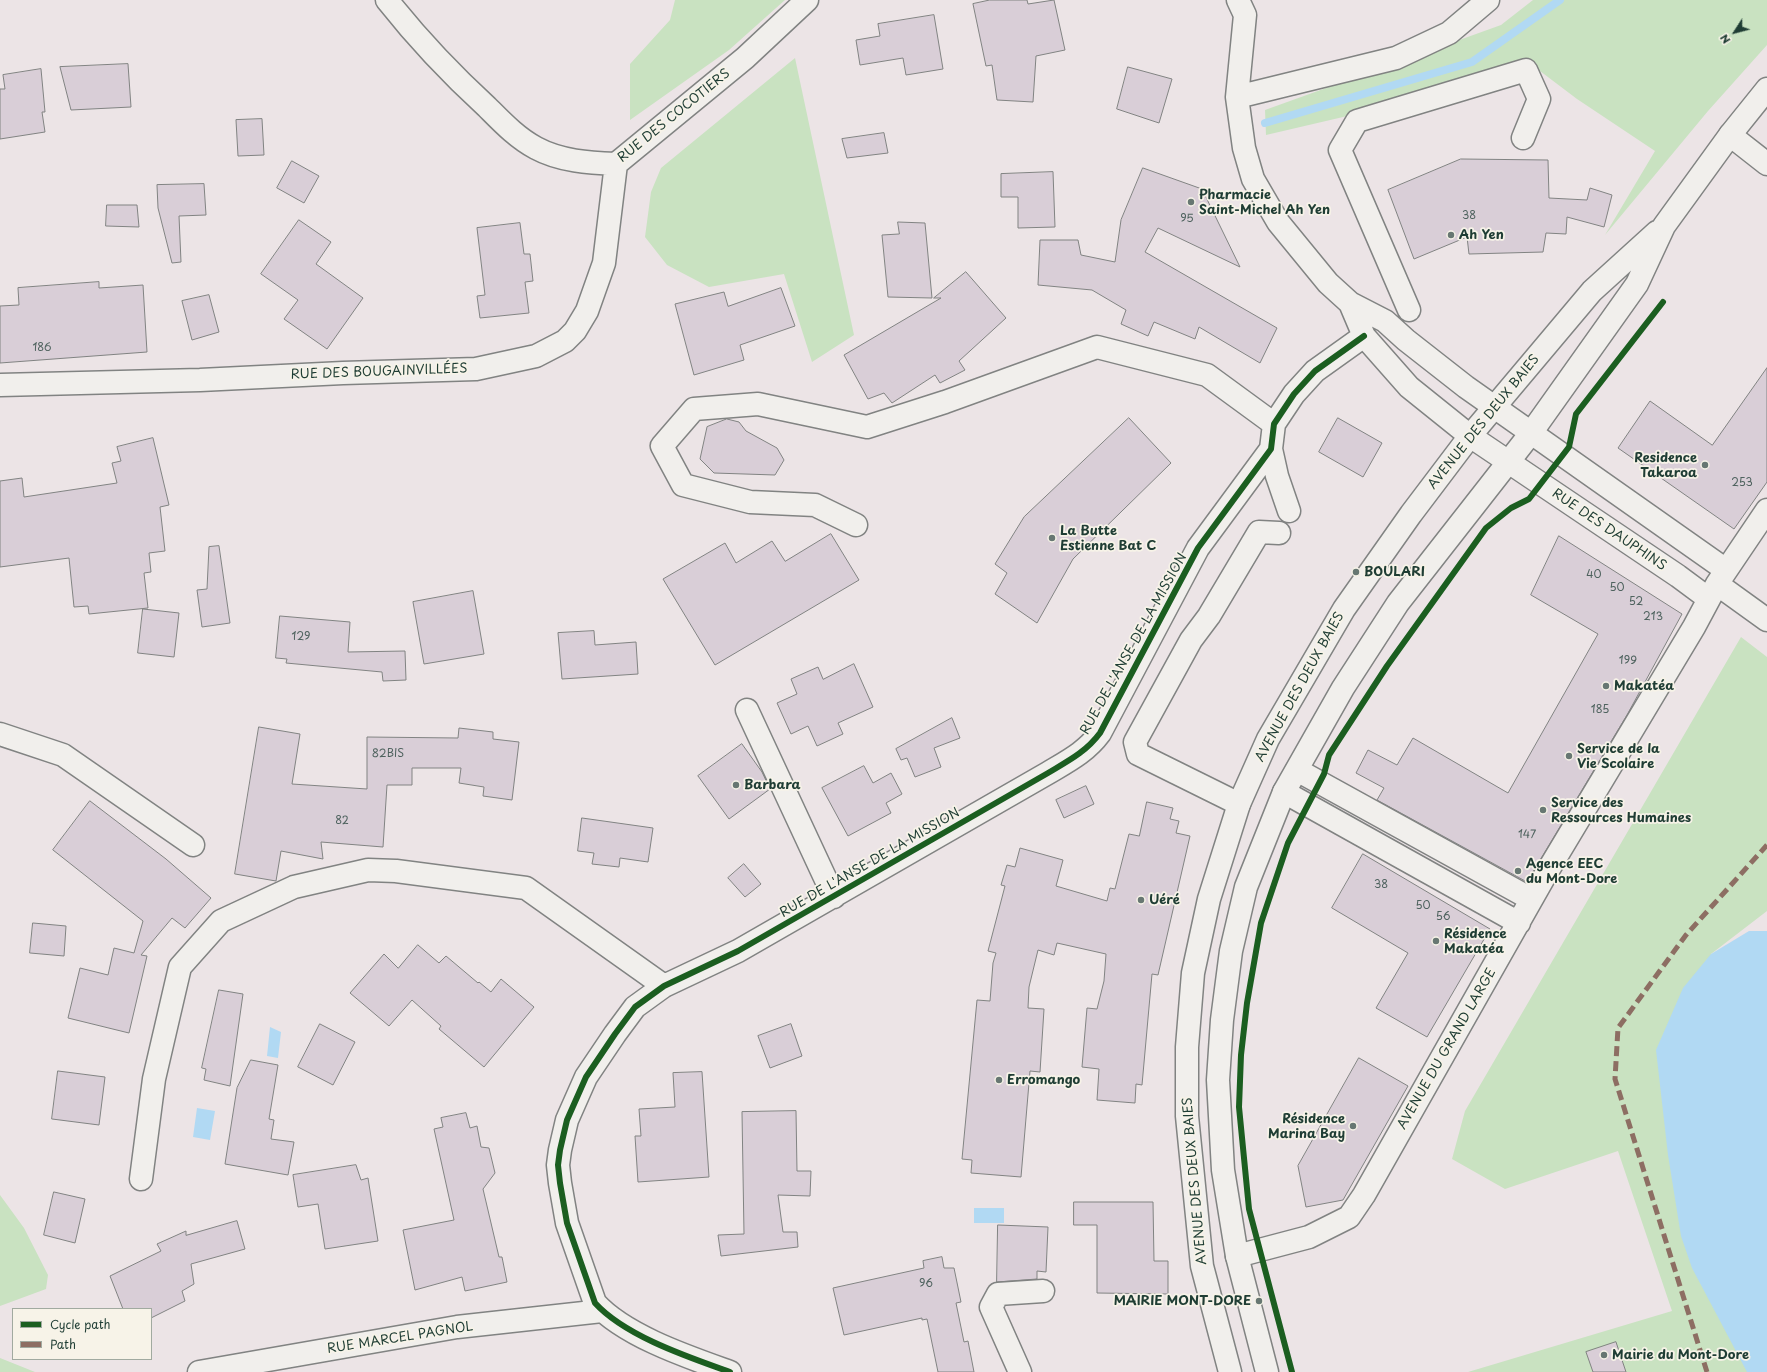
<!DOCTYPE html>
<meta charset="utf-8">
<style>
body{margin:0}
#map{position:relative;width:1767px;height:1372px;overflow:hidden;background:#ece4e6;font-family:"Playpen Sans",sans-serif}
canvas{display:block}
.legend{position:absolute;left:12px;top:1308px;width:140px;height:52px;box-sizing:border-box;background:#f7f3e8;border:1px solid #a1aaa0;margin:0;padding:5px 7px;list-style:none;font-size:12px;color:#1f3d34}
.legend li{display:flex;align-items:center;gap:8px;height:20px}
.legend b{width:20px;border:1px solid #a1aaa0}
.north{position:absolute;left:1715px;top:12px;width:40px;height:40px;-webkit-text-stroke:3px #f7f3e8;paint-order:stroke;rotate:234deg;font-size:11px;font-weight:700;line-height:16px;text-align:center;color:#1f3d34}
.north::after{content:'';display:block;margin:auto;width:14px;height:18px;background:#1f3d34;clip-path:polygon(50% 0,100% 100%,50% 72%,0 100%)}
</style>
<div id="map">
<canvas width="1767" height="1372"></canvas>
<ul class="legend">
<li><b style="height:5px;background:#1b5e20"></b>Cycle path</li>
<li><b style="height:5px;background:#8d6e63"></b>Path</li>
</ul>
<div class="north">N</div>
</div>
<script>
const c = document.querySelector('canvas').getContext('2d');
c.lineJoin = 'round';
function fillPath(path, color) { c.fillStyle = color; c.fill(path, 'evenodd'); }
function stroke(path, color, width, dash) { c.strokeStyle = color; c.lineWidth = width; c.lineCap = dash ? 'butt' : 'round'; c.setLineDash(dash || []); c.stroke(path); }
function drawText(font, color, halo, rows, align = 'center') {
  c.font = font + ' "Playpen Sans",sans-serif'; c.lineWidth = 3.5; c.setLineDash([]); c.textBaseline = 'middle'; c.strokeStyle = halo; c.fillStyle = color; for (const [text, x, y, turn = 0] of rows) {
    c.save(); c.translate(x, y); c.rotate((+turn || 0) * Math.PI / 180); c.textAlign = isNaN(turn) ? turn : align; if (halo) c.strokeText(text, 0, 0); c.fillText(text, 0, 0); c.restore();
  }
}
fillPath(new Path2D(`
 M 675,0 L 785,0 L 729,50 L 630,120 L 630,64 L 670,20 Z
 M 1533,0 L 1767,0 L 1767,45 L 1708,111 L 1605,235 L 1655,151 L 1577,99 L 1540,71 L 1266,135 L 1265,110 L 1501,25 Z
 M 795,58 L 854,335 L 812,362 L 784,274 L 709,287 L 667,265 L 645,237 L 651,192 L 661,168 Z
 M 1741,637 L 1767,657 L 1767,911 L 1711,954 L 1767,1372 L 1468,1372 L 1672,1311 L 1618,1151 L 1505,1189 L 1452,1159 L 1465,1111 Z
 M 0,1195 L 24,1228 L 48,1275 L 46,1289 L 0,1306 Z
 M 0,1358 L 35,1372 L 0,1372 Z`), '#c9e2c1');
fillPath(new Path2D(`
 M 1749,931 L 1767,931 L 1767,1372 L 1747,1372 L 1692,1268 L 1681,1236 L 1668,1155 L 1656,1050 L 1683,988 L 1711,954 Z
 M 270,1027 L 281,1032 L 278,1058 L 267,1056 Z
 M 197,1108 L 215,1111 L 210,1140 L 193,1137 Z
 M 974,1208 L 1004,1208 L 1004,1223 L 974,1223 Z`), '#b1d9f3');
stroke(new Path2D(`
 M 1265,123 L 1472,62 L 1560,0`), '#b1d9f3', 8);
const building = new Path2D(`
 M 990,0 L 1027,0 L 1028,4 L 1054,0 L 1065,50 L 1036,56 L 1033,102 L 997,100 L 992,65 L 986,66 L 973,4 Z
 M 934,15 L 943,69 L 906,75 L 903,58 L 860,65 L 856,40 L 880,36 L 878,24 Z
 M 128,64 L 131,107 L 71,110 L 60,67 Z
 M 1128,67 L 1172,79 L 1159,123 L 1117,109 Z
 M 41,69 L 45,112 L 42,112 L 45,132 L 0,139 L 0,89 L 5,89 L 3,75 Z
 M 262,119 L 264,155 L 238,156 L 236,120 Z
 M 884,133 L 888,153 L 847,158 L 842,139 Z
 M 1461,159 L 1548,160 L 1549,198 L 1587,200 L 1590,188 L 1612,195 L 1604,227 L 1567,217 L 1566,234 L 1546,233 L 1543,252 L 1469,254 L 1467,237 L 1414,259 L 1388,190 Z
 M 292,161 L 319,176 L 304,203 L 277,188 Z
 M 1143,168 L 1202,189 L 1240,267 L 1158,228 L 1145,252 L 1277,328 L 1260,363 L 1199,327 L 1195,339 L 1154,322 L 1148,336 L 1121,324 L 1126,310 L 1092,290 L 1038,285 L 1040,240 L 1078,240 L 1081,255 L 1115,262 L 1121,220 Z
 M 1053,172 L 1055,227 L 1018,228 L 1018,197 L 1001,197 L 1001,174 Z
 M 204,184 L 206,215 L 179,216 L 181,262 L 172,263 L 158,208 L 157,185 Z
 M 107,205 L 137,205 L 139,227 L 106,226 Z
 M 299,220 L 331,242 L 316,264 L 363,298 L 327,349 L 284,319 L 298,300 L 261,274 Z
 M 898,222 L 925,223 L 932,298 L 888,297 L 882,235 L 899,234 Z
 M 520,223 L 524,254 L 530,254 L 533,281 L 525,282 L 529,313 L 480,318 L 477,296 L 485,295 L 477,228 Z
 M 966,272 L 1006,318 L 959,361 L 965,370 L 940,383 L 935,375 L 892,403 L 884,393 L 868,399 L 844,355 L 941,298 L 934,298 Z
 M 99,282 L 99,288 L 143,285 L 147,352 L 0,363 L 0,306 L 19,305 L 18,288 Z
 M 781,288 L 795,326 L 740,345 L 744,360 L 694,375 L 675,304 L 724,292 L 728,306 Z
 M 209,295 L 219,332 L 192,340 L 182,301 Z
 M 1767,368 L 1767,482 L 1734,529 L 1618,448 L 1650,401 L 1712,445 Z
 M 1129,418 L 1171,463 L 1073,559 L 1037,623 L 995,594 L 1007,573 L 995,564 L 1024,517 Z
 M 1338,418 L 1382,443 L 1363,477 L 1319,452 Z
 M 727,419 L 739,422 L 746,431 L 777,448 L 784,460 L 775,475 L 714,473 L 700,459 L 707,427 Z
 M 153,438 L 169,505 L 160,507 L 165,551 L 149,553 L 151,572 L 144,573 L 148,608 L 89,614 L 88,606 L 74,607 L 69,558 L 0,567 L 0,481 L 22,478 L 24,497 L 117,483 L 112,463 L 121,461 L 117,447 Z
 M 831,534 L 859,580 L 715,665 L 663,579 L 725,543 L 736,563 L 772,541 L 785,561 Z
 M 1559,536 L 1682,614 L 1627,715 L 1527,882 L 1377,800 L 1384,788 L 1356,773 L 1368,750 L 1397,765 L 1413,738 L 1508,793 L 1598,634 L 1531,595 Z
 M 219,546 L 230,623 L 202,627 L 197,590 L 207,589 L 209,547 Z
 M 473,591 L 484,654 L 424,664 L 413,602 Z
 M 143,609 L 179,613 L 174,657 L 138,653 Z
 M 280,616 L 350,622 L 348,652 L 405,651 L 406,680 L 383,681 L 382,672 L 286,663 L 287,659 L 276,658 Z
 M 594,631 L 595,645 L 636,642 L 638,674 L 562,679 L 558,633 Z
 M 854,664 L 873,707 L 838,723 L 843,734 L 817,746 L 808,726 L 791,734 L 777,703 L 797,694 L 791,679 L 818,667 L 823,679 Z
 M 952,718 L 960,738 L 934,748 L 941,767 L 915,777 L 907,758 L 901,760 L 896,749 Z
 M 259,727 L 300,734 L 292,784 L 367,789 L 367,737 L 458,738 L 459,728 L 493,732 L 493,739 L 519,742 L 512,800 L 483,796 L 484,787 L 459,783 L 461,768 L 412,768 L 412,785 L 387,785 L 383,847 L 321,842 L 323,859 L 281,851 L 276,881 L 235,874 Z
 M 742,744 L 762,772 L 770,789 L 729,819 L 698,776 Z
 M 864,766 L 873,783 L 891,773 L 902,794 L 886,803 L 891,813 L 848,836 L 822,788 Z
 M 1086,786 L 1094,804 L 1064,818 L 1056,800 Z
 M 90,801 L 166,859 L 211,898 L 185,928 L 172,918 L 141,955 L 147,956 L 129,1033 L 68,1018 L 80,968 L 108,975 L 114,948 L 134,953 L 143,921 L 53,850 Z
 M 1147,802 L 1173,808 L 1170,819 L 1179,821 L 1176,833 L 1190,836 L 1158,975 L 1152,974 L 1142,1085 L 1136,1084 L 1135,1103 L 1097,1100 L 1099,1069 L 1082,1067 L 1087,1008 L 1097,1009 L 1104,981 L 1106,954 L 1057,943 L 1054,955 L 1038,950 L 1029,987 L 1028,1008 L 1044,1009 L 1040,1072 L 1030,1071 L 1021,1177 L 971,1173 L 972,1160 L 962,1159 L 977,1000 L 990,1001 L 993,963 L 996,953 L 988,951 L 1005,886 L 1001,885 L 1007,865 L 1015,867 L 1020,848 L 1063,860 L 1056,886 L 1107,901 L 1110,888 L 1115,889 L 1129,834 L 1139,836 Z
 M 582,818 L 653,828 L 648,862 L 620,858 L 619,867 L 592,864 L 594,853 L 578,851 Z
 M 1363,854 L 1490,929 L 1427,1037 L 1376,1008 L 1408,953 L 1332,908 Z
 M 744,864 L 761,884 L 745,897 L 728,878 Z
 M 33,923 L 66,926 L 64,956 L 30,953 Z
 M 418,945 L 439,963 L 446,956 L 478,983 L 479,982 L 491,992 L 501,979 L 534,1007 L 484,1067 L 439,1029 L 441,1026 L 412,1000 L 389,1026 L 350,993 L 384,954 L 398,968 Z
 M 219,990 L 243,994 L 230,1086 L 204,1080 L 206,1069 L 202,1068 Z
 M 320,1024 L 355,1042 L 333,1085 L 298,1067 Z
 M 791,1024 L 802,1056 L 770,1068 L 758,1036 Z
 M 1359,1058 L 1408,1086 L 1343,1200 L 1306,1207 L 1298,1166 Z
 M 251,1060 L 278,1065 L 269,1119 L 274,1120 L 271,1139 L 294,1142 L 288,1175 L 225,1164 L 237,1088 Z
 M 58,1071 L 105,1077 L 99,1125 L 52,1119 Z
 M 702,1072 L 709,1177 L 638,1182 L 635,1136 L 641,1136 L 639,1109 L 675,1107 L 673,1073 Z
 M 796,1111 L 797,1171 L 811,1171 L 810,1196 L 778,1195 L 783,1232 L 797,1232 L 798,1247 L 721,1256 L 718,1235 L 744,1234 L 742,1112 Z
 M 466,1113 L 470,1128 L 477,1126 L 481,1147 L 489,1148 L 495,1173 L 483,1189 L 499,1257 L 502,1257 L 507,1282 L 465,1291 L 462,1277 L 415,1290 L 403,1230 L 454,1220 L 434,1129 L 443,1127 L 441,1118 Z
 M 356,1165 L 361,1180 L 368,1178 L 378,1241 L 325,1249 L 318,1204 L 298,1207 L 293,1175 Z
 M 54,1192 L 85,1199 L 75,1243 L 44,1235 Z
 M 1074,1202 L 1153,1202 L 1154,1261 L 1168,1261 L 1168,1294 L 1097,1293 L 1097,1225 L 1074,1225 Z
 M 237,1221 L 245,1249 L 191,1264 L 194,1284 L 182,1291 L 185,1301 L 151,1318 L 151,1309 L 123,1309 L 110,1276 L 161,1251 L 157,1244 L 186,1231 L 186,1235 Z
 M 998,1225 L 1048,1227 L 1046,1272 L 1037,1271 L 1037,1279 L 997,1282 Z
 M 942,1257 L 944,1268 L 954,1268 L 961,1302 L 956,1303 L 964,1342 L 968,1341 L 974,1372 L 938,1372 L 927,1319 L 922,1320 L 922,1318 L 844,1335 L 833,1288 L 924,1268 L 923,1261 Z
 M 1616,1342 L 1626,1372 L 1593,1372 L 1586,1352 Z`);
fillPath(building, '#d9ced7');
stroke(building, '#818382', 1);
const minor = new Path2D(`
 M 387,0 C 417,38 451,74 487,107 C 502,122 517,138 536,148 C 560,161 589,163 616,164 L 745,58 L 807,0
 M 1238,0 L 1245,15 L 1237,97 L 1244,148 L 1253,179 L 1278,222 L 1328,283 L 1350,303 L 1364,336 L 1409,387 L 1470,436 L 1678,576 L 1709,599
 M 1237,97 L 1396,58 L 1449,33 L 1488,0
 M 1730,135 L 1767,164
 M 1350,303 L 1385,321 L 1406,340 L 1466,387 L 1726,570
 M 1409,310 L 1340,150 L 1357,121 L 1526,70 L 1539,99 L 1523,138
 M 0,385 L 200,380 L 343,373 L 476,369 L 536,356 L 565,341 L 575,331 L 587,311 L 604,263 L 616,164
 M 1271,449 L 1277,476 L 1289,511
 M 856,525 L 815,505 L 750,502 L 683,485 L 662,446 L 694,409 L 758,404 L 867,427 L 945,402 L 1097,347 L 1207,375 L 1274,424
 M 1717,584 L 1767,620
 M 747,710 L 834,897
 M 0,734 L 63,755 L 193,845
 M 1297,770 L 1531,899
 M 1284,792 L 1519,923
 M 1239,804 L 1138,754 L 1135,742 L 1191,640 L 1209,616 L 1259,532 L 1279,533
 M 141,1179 L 154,1079 L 180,967 L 221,921 L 294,887 L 368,870 L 396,871 L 526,888 L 664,986
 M 1237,1256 L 1309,1237 L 1349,1217 L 1364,1195 L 1547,872 L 1694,627 L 1717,584 L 1767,510
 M 199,1372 L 457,1327 L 602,1311
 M 730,1372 C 688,1357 625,1336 595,1303 L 567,1223 L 560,1183 L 558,1165 L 560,1150 L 567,1120 L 586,1077 L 615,1034 L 635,1007 L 664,986 L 738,951 L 1048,773 C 1068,761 1086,752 1100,733 L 1198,548 L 1271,449 L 1274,424 L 1294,394 L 1315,371 L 1364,336
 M 1020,1372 L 991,1307 L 998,1294 L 1043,1291`);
const major = new Path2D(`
 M 1230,1372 L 1202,1266 L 1187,1116 L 1187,1047 L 1193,973 L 1209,899 L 1239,804 L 1268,739 L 1344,609 L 1411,514 L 1470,436 L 1592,291 L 1657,232
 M 1267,1372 L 1237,1256 L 1223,1170 L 1218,1080 L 1222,1020 L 1231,951 L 1246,887 L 1284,792 L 1343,688 L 1398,603 L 1531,433 L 1637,284 L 1664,226 L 1730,135 L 1767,89`);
stroke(minor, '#818382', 25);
stroke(major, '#818382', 25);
stroke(minor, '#f1efec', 22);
stroke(major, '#f1efec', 22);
stroke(new Path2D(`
 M 1707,1372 L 1615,1079 L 1618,1028 L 1686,935 L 1767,845`), '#8d6e63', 5, [10, 5]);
stroke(new Path2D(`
 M 730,1372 C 688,1357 625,1336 595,1303 L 567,1223 L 560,1183 L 558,1165 L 560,1150 L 567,1120 L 586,1077 L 615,1034 L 635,1007 L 664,986 L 738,951 L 1048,773 C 1068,761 1086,752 1100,733 L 1198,548 L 1271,449 L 1274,424 L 1294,394 L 1315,371 L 1364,336
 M 1292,1372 L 1249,1209 L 1239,1107 L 1241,1055 L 1247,1003 L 1261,923 L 1288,843 L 1324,774 L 1329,755 L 1387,666 L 1486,528 L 1511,508 L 1529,499 L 1569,447 L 1576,414 L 1663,302`), '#1b5e20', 6);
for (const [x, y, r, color] of [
 [1191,202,4,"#677772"],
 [1451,235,4,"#677772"],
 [1705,465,4,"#677772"],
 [1052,538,4,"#677772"],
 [1356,572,4,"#677772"],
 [1606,686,4,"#677772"],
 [1569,756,4,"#677772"],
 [736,785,4,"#677772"],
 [1543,810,4,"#677772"],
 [1518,871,4,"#677772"],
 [1141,900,4,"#677772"],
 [1436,941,4,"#677772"],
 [999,1080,4,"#677772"],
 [1353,1126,4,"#677772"],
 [1259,1301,4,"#677772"],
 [1604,1355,4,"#677772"]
]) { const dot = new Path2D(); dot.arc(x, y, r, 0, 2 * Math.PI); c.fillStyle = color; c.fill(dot); stroke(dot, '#f7f3e8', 1.5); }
drawText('11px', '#4e625e', null, [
 ["38",1469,216],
 ["95",1187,219],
 ["186",42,348],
 ["253",1742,483],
 ["40",1594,575],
 ["50",1617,588],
 ["52",1636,602],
 ["213",1653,617],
 ["129",301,637],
 ["199",1628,661],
 ["185",1600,710],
 ["82BIS",388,754],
 ["82",342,821],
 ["147",1527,835],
 ["38",1381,885],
 ["50",1423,906],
 ["56",1443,917],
 ["96",926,1284]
]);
drawText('13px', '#1f3d34', '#f7f3e8', [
 ["RUE DES COCOTIERS",674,116,-39],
 ["RUE DES BOUGAINVILLÉES",379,372,-2],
 ["AVENUE DES DEUX BAIES",1484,422,-51],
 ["RUE DES DAUPHINS",1609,530,34],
 ["RUE DE L'ANSE DE LA MISSION",1134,644,-61],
 ["AVENUE DES DEUX BAIES",1300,687,-61],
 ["RUE DE L'ANSE DE LA MISSION",870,863,-30],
 ["AVENUE DU GRAND LARGE",1447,1049,-60],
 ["AVENUE DES DEUX BAIES",1195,1181,-95],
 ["RUE MARCEL PAGNOL",400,1338,-9]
]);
drawText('bold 13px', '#1f3d34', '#f7f3e8', [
 ["Pharmacie",1199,195],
 ["Saint-Michel Ah Yen",1199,210],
 ["Ah Yen",1459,235],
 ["Residence",1697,458,"right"],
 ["Takaroa",1697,473,"right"],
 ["La Butte",1060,531],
 ["Estienne Bat C",1060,546],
 ["BOULARI",1364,572],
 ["Makatéa",1614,686],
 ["Service de la",1577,749],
 ["Vie Scolaire",1577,764],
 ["Barbara",744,785],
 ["Service des",1551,803],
 ["Ressources Humaines",1551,818],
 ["Agence EEC",1526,864],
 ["du Mont-Dore",1526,879],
 ["Uéré",1149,900],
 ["Résidence",1444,934],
 ["Makatéa",1444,949],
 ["Erromango",1007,1080],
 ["Résidence",1345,1119,"right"],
 ["Marina Bay",1345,1134,"right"],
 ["MAIRIE MONT-DORE",1251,1301,"right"],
 ["Mairie du Mont-Dore",1612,1355]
], 'left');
</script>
